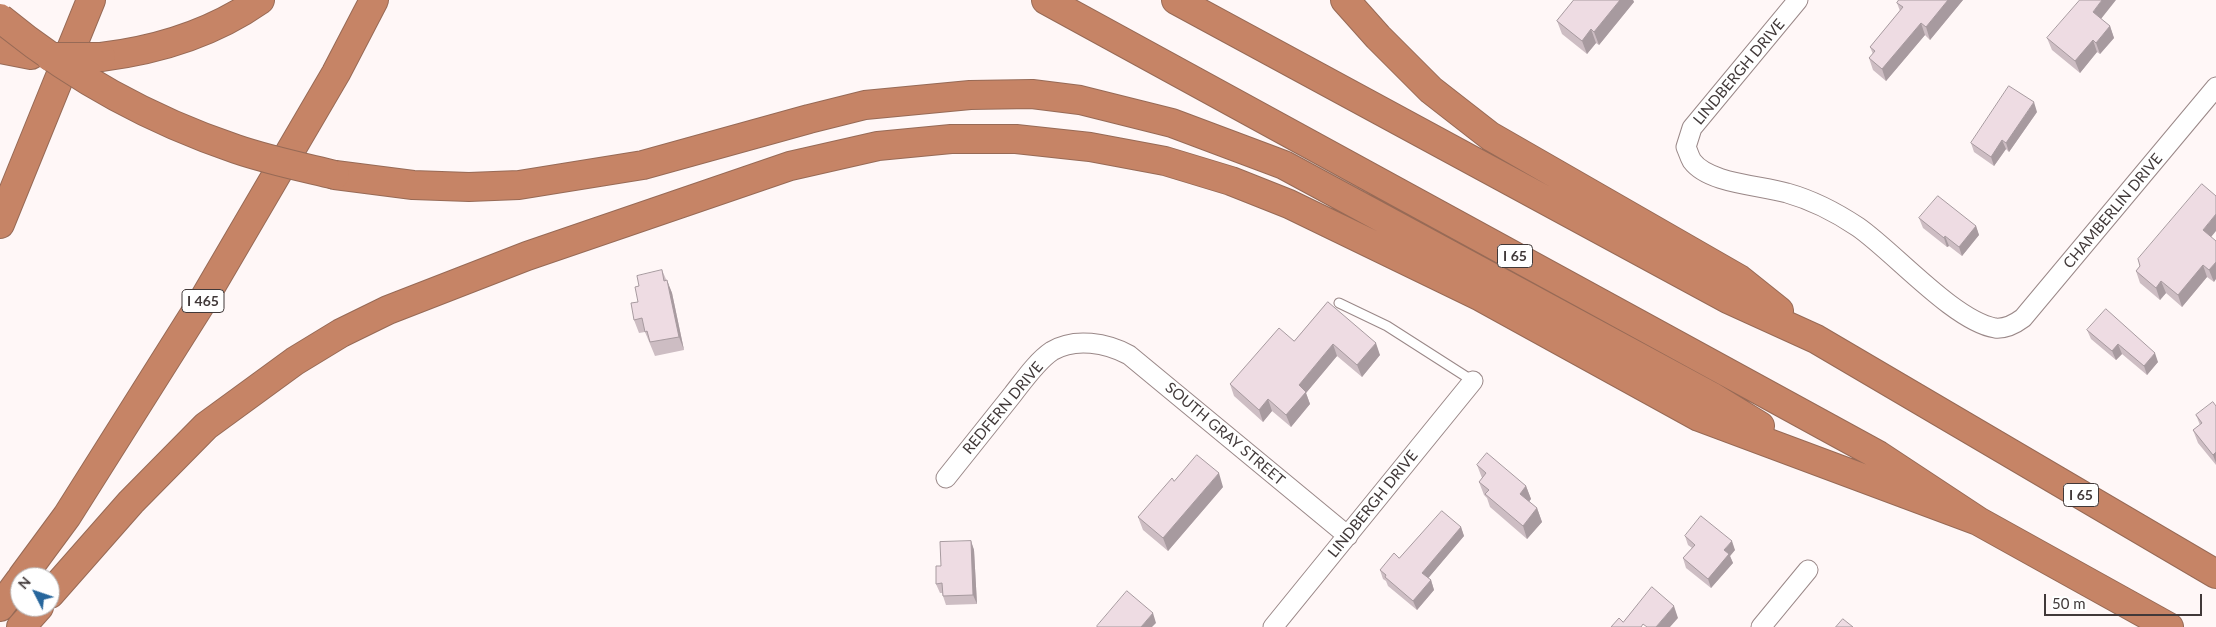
<!DOCTYPE html>
<style>
body{margin:0}
#map{position:relative;width:2216px;height:627px;overflow:hidden;background:#fff7f7;font-family:Lato,sans-serif}
canvas{display:block}
.north{position:absolute;left:10px;top:567px;width:50px;height:50px;box-sizing:border-box;background:#fff;border:1px solid #b3b0b0;border-radius:50%;rotate:311deg;font-size:14px;font-weight:700;line-height:20px;text-align:center;color:#413939}
.north::after{content:'';display:block;margin:auto;width:18px;height:22px;background:#27669c;clip-path:polygon(50% 0,100% 100%,50% 72%,0 100%)}
.scale{position:absolute;left:2044px;top:594px;width:158px;height:22px;box-sizing:border-box;border:2px solid #413939;border-top:0;padding-left:6px;font-size:15px;line-height:18px;white-space:nowrap;color:#413939;-webkit-text-stroke:4px #fff;paint-order:stroke}
</style>
<div id="map">
<canvas width="2216" height="627"></canvas>
<div class="north">N</div>
<div class="scale">50 m</div>
</div>
<script>
const c = document.querySelector('canvas').getContext('2d');
c.lineJoin = 'round';
function stroke(path, color, width, dash) { c.strokeStyle = color; c.lineWidth = width; c.lineCap = dash ? 'butt' : 'round'; c.setLineDash(dash || []); c.stroke(path); }
function fillPath(path, color) { c.fillStyle = color; c.fill(path, 'evenodd'); }
function drawText(font, color, halo, rows, align = 'center') {
  c.font = font + ' Lato,sans-serif'; c.lineWidth = 4; c.setLineDash([]); c.textBaseline = 'middle'; c.strokeStyle = halo; c.fillStyle = color; for (const [text, x, y, turn = 0] of rows) {
    c.save(); c.translate(x, y); c.rotate((+turn || 0) * Math.PI / 180); c.textAlign = isNaN(turn) ? turn : align; if (halo) c.strokeText(text, 0, 0); c.fillText(text, 0, 0); c.restore();
  }
}
const service = new Path2D(`
 M 1339,303 L 1387,326 L 1473,381`);
const minor = new Path2D(`
 M 1798,0 L 1692,128 L 1686,147 C 1688,151 1689,156 1692,161 C 1709,184 1761,185 1787,193 C 1812,200 1837,213 1858,227 C 1894,252 1954,321 1995,328 C 2005,329 2015,324 2023,318 L 2216,87
 M 946,478 C 968,450 991,422 1013,394 C 1024,380 1037,361 1052,351 C 1075,337 1107,343 1129,355 L 1348,536
 M 1273,627 L 1473,381
 M 1761,627 L 1808,570`);
const motorway = new Path2D(`
 M 1046,0 L 1878,455 L 1978,521 L 2169,627
 M 1176,0 L 1728,299 L 1816,339 L 2216,574
 M 1345,0 L 1378,37 L 1431,90 L 1490,136 L 1739,279 L 1779,311
 M 0,49 L 31,55
 M 101,57 C 158,50 213,33 260,0
 M 335,175 L 413,185 L 469,187 L 519,185 L 643,165 L 809,119 L 865,105 L 970,95 L 1032,94 L 1080,100 L 1172,123 L 1284,165 L 1711,396 L 1760,426
 M 0,224 L 91,0
 M 22,577 L 67,516 L 202,302 L 336,73 L 374,0
 M 50,594 L 131,502 L 206,426 L 295,361 L 341,333 L 388,310 L 527,256 L 790,166 L 878,146 L 951,139 L 1016,139 L 1090,147 L 1165,161 L 1231,181 L 1289,204 L 1481,297 L 1699,417 L 1978,521
 M 0,607 L 20,580
 M 21,627 L 39,607`);
stroke(service, '#9a8888', 11);
stroke(minor, '#9a8888', 21);
stroke(motorway, '#976a56', 30);
stroke(service, '#fff', 9);
stroke(minor, '#fff', 19);
stroke(motorway, '#c68466', 28);
const motorwayBridge = new Path2D(`
 M 0,18 C 70,76 150,120 236,149 C 268,160 302,167 335,175
 M 50,57 L 101,57`);
stroke(motorwayBridge, '#976a56', 30, []);
stroke(motorwayBridge, '#c68466', 28);
fillPath(new Path2D(`
 M 1574,0 L 1633,0 L 1634,2 L 1599,45 L 1596,43 L 1587,54 L 1562,34 L 1557,21 Z
 M 1899,0 L 1963,0 L 1930,40 L 1925,35 L 1886,81 L 1873,70 L 1869,58 L 1873,54 L 1870,47 L 1900,11 L 1897,3 Z
 M 2101,19 L 2110,26 L 2114,38 L 2100,54 L 2097,52 L 2080,73 L 2052,50 L 2047,38 Z
 M 2037,112 L 2009,152 L 2006,149 L 1994,166 L 1974,152 L 1971,143 Z
 M 1919,218 L 1976,226 L 1979,235 L 1962,256 L 1949,246 L 1947,247 L 1923,228 Z
 M 2211,237 L 2214,282 L 2207,277 L 2182,307 L 2166,293 L 2160,300 L 2140,283 L 2136,271 L 2140,266 L 2138,259 Z
 M 662,270 L 672,293 L 684,350 L 655,356 L 645,332 L 639,333 L 634,320 L 638,302 L 639,286 Z
 M 1328,302 L 1380,355 L 1362,377 L 1337,356 L 1306,393 L 1310,404 L 1291,427 L 1272,411 L 1263,422 L 1234,396 L 1230,384 L 1294,341 Z
 M 2087,330 L 2158,362 L 2147,375 L 2122,354 L 2116,360 L 2091,339 Z
 M 2216,406 L 2216,465 L 2198,443 L 2193,430 L 2200,425 L 2196,415 Z
 M 1477,465 L 1526,486 L 1531,499 L 1529,501 L 1537,508 L 1542,522 L 1527,539 L 1490,507 L 1487,498 L 1484,495 L 1479,482 L 1482,478 Z
 M 1174,481 L 1223,487 L 1168,551 L 1143,530 L 1138,517 Z
 M 1461,527 L 1464,536 L 1428,578 L 1431,580 L 1434,590 L 1417,610 L 1388,586 L 1386,581 L 1383,579 L 1380,570 L 1399,558 Z
 M 1685,536 L 1735,550 L 1730,556 L 1733,563 L 1711,588 L 1686,568 L 1683,558 L 1692,548 L 1688,545 Z
 M 971,541 L 974,550 L 977,604 L 946,605 L 942,593 L 940,593 L 936,584 L 941,566 Z`), '#cdbdc3');
fillPath(new Path2D(`
 M 1620,0 L 1633,0 L 1634,2 L 1599,45 L 1594,32 Z
 M 1948,0 L 1963,0 L 1930,40 L 1926,27 Z
 M 2102,0 L 2116,0 L 2097,24 L 2093,12 Z
 M 1921,23 L 1925,35 L 1886,81 L 1882,69 Z
 M 2110,26 L 2114,38 L 2100,54 L 2096,43 Z
 M 1591,29 L 1596,43 L 1587,54 L 1582,41 Z
 M 2093,40 L 2097,52 L 2080,73 L 2075,61 Z
 M 2034,102 L 2037,112 L 2009,152 L 2006,143 Z
 M 2002,140 L 2006,149 L 1994,166 L 1991,157 Z
 M 2216,214 L 2216,231 L 2207,242 L 2203,230 Z
 M 1976,226 L 1979,235 L 1962,256 L 1959,247 Z
 M 1945,236 L 1949,246 L 1947,247 L 1944,238 Z
 M 2216,262 L 2216,279 L 2214,282 L 2209,270 Z
 M 2203,265 L 2207,277 L 2182,307 L 2178,295 Z
 M 667,280 L 672,293 L 684,350 L 679,337 Z
 M 2161,281 L 2166,293 L 2160,300 L 2156,288 Z
 M 1376,343 L 1380,355 L 1362,377 L 1357,365 Z
 M 1333,344 L 1337,356 L 1306,393 L 1310,404 L 1291,427 L 1286,415 L 1299,385 Z
 M 2118,344 L 2122,354 L 2116,360 L 2112,351 Z
 M 2155,353 L 2158,362 L 2147,375 L 2144,366 Z
 M 1268,399 L 1272,411 L 1263,422 L 1259,410 Z
 M 2216,452 L 2216,463 L 2213,455 Z
 M 1219,473 L 1223,487 L 1168,551 L 1163,538 Z
 M 1526,486 L 1531,499 L 1525,507 L 1520,494 Z
 M 1537,508 L 1542,522 L 1527,539 L 1523,526 Z
 M 1461,527 L 1464,536 L 1425,582 L 1422,573 Z
 M 971,541 L 974,550 L 977,604 L 973,595 Z
 M 1732,541 L 1735,550 L 1730,556 L 1733,563 L 1711,588 L 1708,579 L 1724,550 Z
 M 1431,580 L 1434,590 L 1417,610 L 1413,601 Z
 M 1674,606 L 1678,618 L 1670,627 L 1656,627 Z
 M 1153,613 L 1156,623 L 1152,627 L 1141,627 Z`), '#a79a9f');
const building = new Path2D(`
 M 1574,0 L 1620,0 L 1594,32 L 1591,29 L 1582,41 L 1557,21 Z
 M 1899,0 L 1948,0 L 1926,27 L 1921,23 L 1882,69 L 1869,58 L 1875,51 L 1870,47 L 1903,7 L 1897,3 Z
 M 2080,0 L 2102,0 L 2093,12 L 2110,26 L 2096,43 L 2093,40 L 2075,61 L 2047,38 Z
 M 2009,86 L 2034,102 L 2006,143 L 2002,140 L 1991,157 L 1971,143 Z
 M 2202,184 L 2216,196 L 2216,214 L 2203,230 L 2216,241 L 2216,262 L 2209,270 L 2203,265 L 2178,295 L 2161,281 L 2156,288 L 2136,271 L 2140,266 L 2138,259 Z
 M 1938,196 L 1976,226 L 1959,247 L 1945,236 L 1944,238 L 1919,218 Z
 M 662,270 L 664,281 L 667,280 L 679,337 L 650,342 L 647,331 L 645,332 L 642,318 L 634,320 L 631,303 L 638,302 L 635,287 L 639,286 L 637,276 Z
 M 1328,302 L 1376,343 L 1357,365 L 1333,344 L 1299,385 L 1306,392 L 1286,415 L 1268,399 L 1259,410 L 1230,384 L 1279,328 L 1294,341 Z
 M 2106,309 L 2155,353 L 2144,366 L 2118,344 L 2112,351 L 2087,330 Z
 M 2213,402 L 2216,406 L 2216,452 L 2213,455 L 2193,430 L 2202,423 L 2196,415 Z
 M 1487,453 L 1526,486 L 1520,494 L 1537,508 L 1523,526 L 1485,494 L 1489,490 L 1479,482 L 1486,473 L 1477,465 Z
 M 1197,455 L 1219,473 L 1163,538 L 1138,517 L 1172,478 L 1174,481 Z
 M 1442,511 L 1461,527 L 1422,573 L 1431,580 L 1413,601 L 1385,577 L 1386,575 L 1380,570 L 1394,553 L 1399,558 Z
 M 1701,516 L 1732,541 L 1724,550 L 1729,554 L 1708,579 L 1683,558 L 1695,545 L 1685,536 Z
 M 971,541 L 973,595 L 943,596 L 942,583 L 936,584 L 936,566 L 941,566 L 940,542 Z
 M 1652,587 L 1674,606 L 1656,627 L 1647,627 L 1643,624 L 1641,627 L 1611,627 L 1619,618 L 1623,622 Z
 M 1127,591 L 1153,613 L 1141,627 L 1097,627 L 1097,626 Z
 M 1843,619 L 1853,627 L 1836,627 Z`);
fillPath(building, '#eedce3');
stroke(building, '#a79a9f', 1);
for (const [x, y, w] of [
 [1515,256,35],
 [203,301,42],
 [2081,495,35]
]) { const box = new Path2D(); box.roundRect(x - w / 2, y - 11.5, w, 23, 4); c.fillStyle = '#fff'; c.fill(box); stroke(box, '#413939', 1); }
drawText('bold 14px', '#413939', null, [
 ["I 65",1515,256],
 ["I 465",203,301],
 ["I 65",2081,495]
]);
drawText('15px', '#413939', '#fff', [
 ["LINDBERGH DRIVE",1739,72,-50],
 ["CHAMBERLIN DRIVE",2113,211,-50],
 ["REDFERN DRIVE",1003,408,-50],
 ["SOUTH GRAY STREET",1225,434,40],
 ["LINDBERGH DRIVE",1373,504,-51]
]);
</script>
